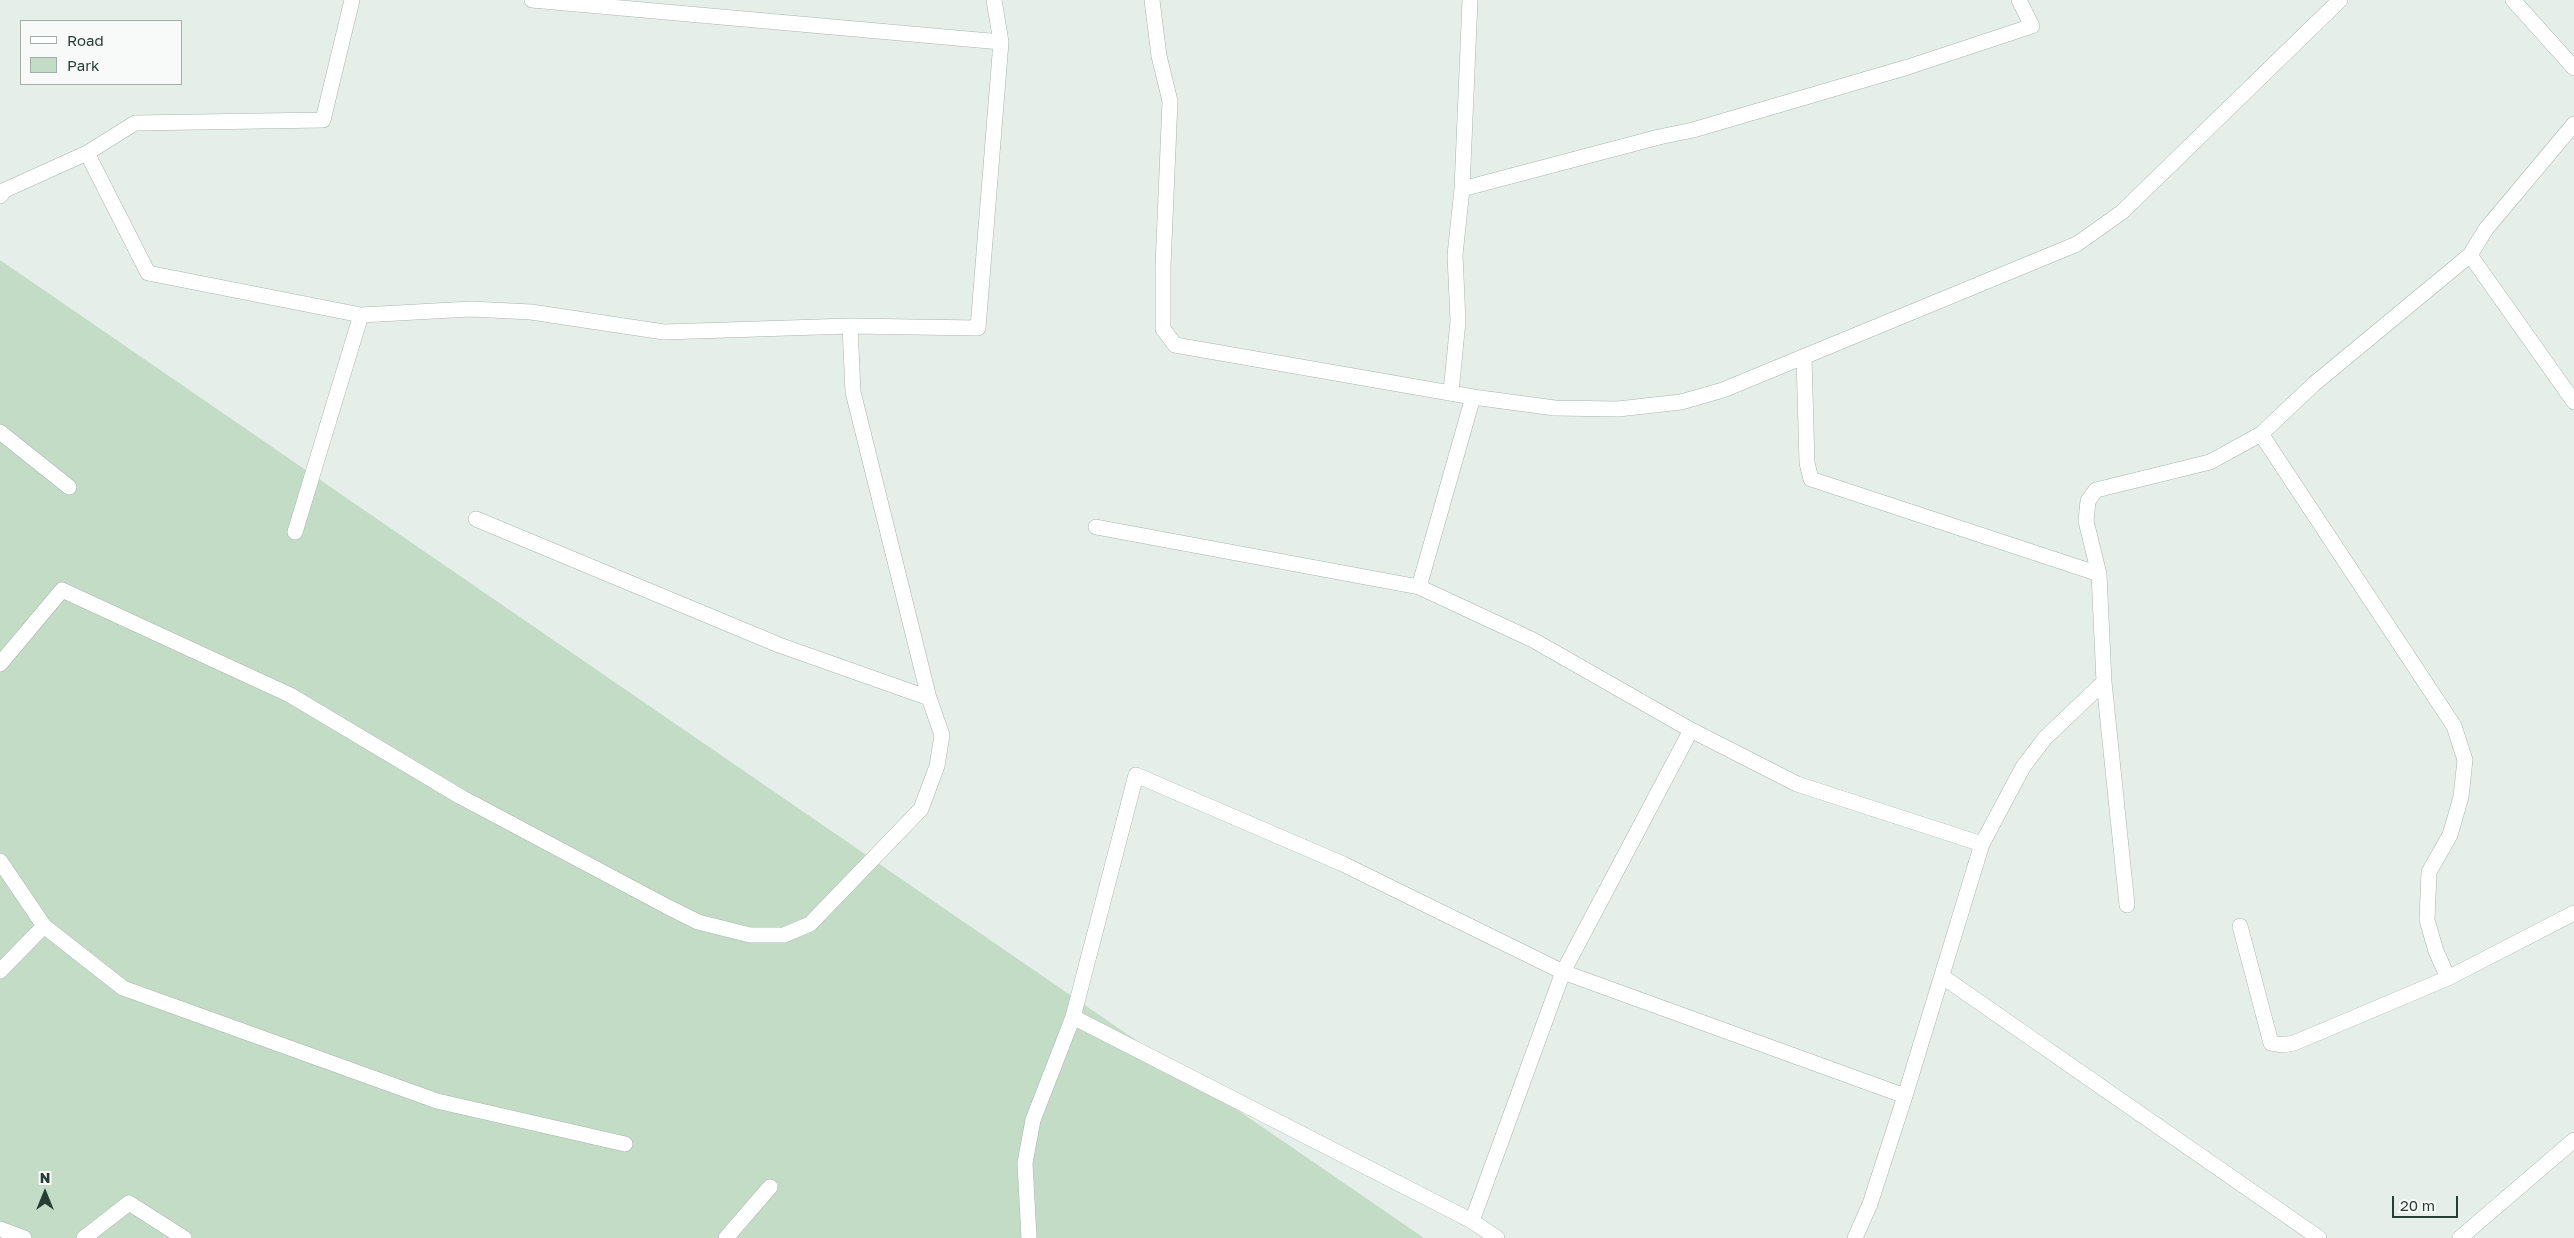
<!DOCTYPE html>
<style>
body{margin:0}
#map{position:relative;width:2574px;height:1238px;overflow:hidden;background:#e6eee9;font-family:"Golos Text",sans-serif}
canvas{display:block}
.legend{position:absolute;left:20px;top:20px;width:162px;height:65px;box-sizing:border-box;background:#f7faf8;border:1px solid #a4afaa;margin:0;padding:6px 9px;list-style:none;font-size:15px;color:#273e35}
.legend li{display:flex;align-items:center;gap:10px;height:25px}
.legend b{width:25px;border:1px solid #a4afaa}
.north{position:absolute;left:20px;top:1168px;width:50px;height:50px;-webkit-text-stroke:4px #f7faf8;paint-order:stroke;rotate:0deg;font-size:14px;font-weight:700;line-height:20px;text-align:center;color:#273e35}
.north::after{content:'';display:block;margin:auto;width:18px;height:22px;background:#273e35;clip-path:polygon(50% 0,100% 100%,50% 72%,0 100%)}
.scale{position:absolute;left:2392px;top:1196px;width:66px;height:22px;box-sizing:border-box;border:2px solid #273e35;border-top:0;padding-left:6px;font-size:15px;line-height:18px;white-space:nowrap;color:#273e35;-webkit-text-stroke:4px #f7faf8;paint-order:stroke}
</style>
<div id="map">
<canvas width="2574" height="1238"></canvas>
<ul class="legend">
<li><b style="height:6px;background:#fff"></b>Road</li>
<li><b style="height:14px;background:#c2dcc6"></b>Park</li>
</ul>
<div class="north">N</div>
<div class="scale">20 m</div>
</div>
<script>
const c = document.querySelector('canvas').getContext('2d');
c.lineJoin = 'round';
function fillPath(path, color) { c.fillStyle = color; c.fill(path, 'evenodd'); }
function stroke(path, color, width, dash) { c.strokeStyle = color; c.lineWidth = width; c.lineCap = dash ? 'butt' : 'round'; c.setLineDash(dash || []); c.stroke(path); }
fillPath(new Path2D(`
 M 0,260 L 1424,1238 L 0,1238 Z`), '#c2dcc6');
const minor = new Path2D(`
 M 532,0 L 1001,42
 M 1152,0 L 1159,56 L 1170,101 L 1163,266 L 1163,329 L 1175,345 L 1473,397 L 1555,408 L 1618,409 L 1681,402 L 1723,390 L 2077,244 L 2122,212 L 2340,0
 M 2513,0 L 2574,68
 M 1462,189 L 1659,137 L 1693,130 L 1908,67 L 2032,26 L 2019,0
 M 0,196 L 5,190 L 87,153 L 135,123 L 323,120 L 352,0
 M 2470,255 L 2574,402
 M 850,326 L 978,328 L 1001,42 L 994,0
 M 1804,357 L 1807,463 L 1811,479 L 2099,574
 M 1451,392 L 1458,321 L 1455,255 L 1462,189 L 1470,0
 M 0,432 L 69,487
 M 2261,434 L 2454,726 L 2465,760 L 2461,797 L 2450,835 L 2429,872 L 2427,920 L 2436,951 L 2448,978
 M 476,519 L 779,645 L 929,698
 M 1096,527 L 1419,587 L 1533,640 L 1691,730 L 1797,784 L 1982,844
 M 295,532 L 361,315
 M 1419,587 L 1473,397
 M 0,664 L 62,590 L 290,695 L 461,797 L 668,907 L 698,922 L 750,935 L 784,935 L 810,924 L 921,809 L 937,766 L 942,735 L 929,698 L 853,392 L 850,326 L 664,332 L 531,312 L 471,309 L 361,315 L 148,273 L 87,153
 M 2104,682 L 2127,905
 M 0,861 L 44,926 L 123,988 L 437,1101 L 625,1144
 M 2240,926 L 2271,1043 L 2283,1045 L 2294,1043 L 2448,978 L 2574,913
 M 0,971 L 44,926
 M 1943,977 L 2319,1238
 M 1073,1017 L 1472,1221 L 1497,1238
 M 1472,1221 L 1563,972 L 1691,730
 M 0,1229 L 24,1238
 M 84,1238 L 129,1203 L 184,1238
 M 726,1238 L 770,1187
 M 1029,1238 L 1025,1163 L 1033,1120 L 1073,1017 L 1136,775 L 1343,864 L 1563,972 L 1905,1096
 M 1855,1238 L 1870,1204 L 1905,1096 L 1982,844 L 2023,767 L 2045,738 L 2104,682 L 2099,574 L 2086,521 L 2088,501 L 2096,490 L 2210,462 L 2261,434 L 2314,384 L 2470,255 L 2486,229 L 2574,124
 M 2460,1238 L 2574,1140`);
stroke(minor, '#a9b6af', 16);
stroke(minor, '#fff', 15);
</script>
